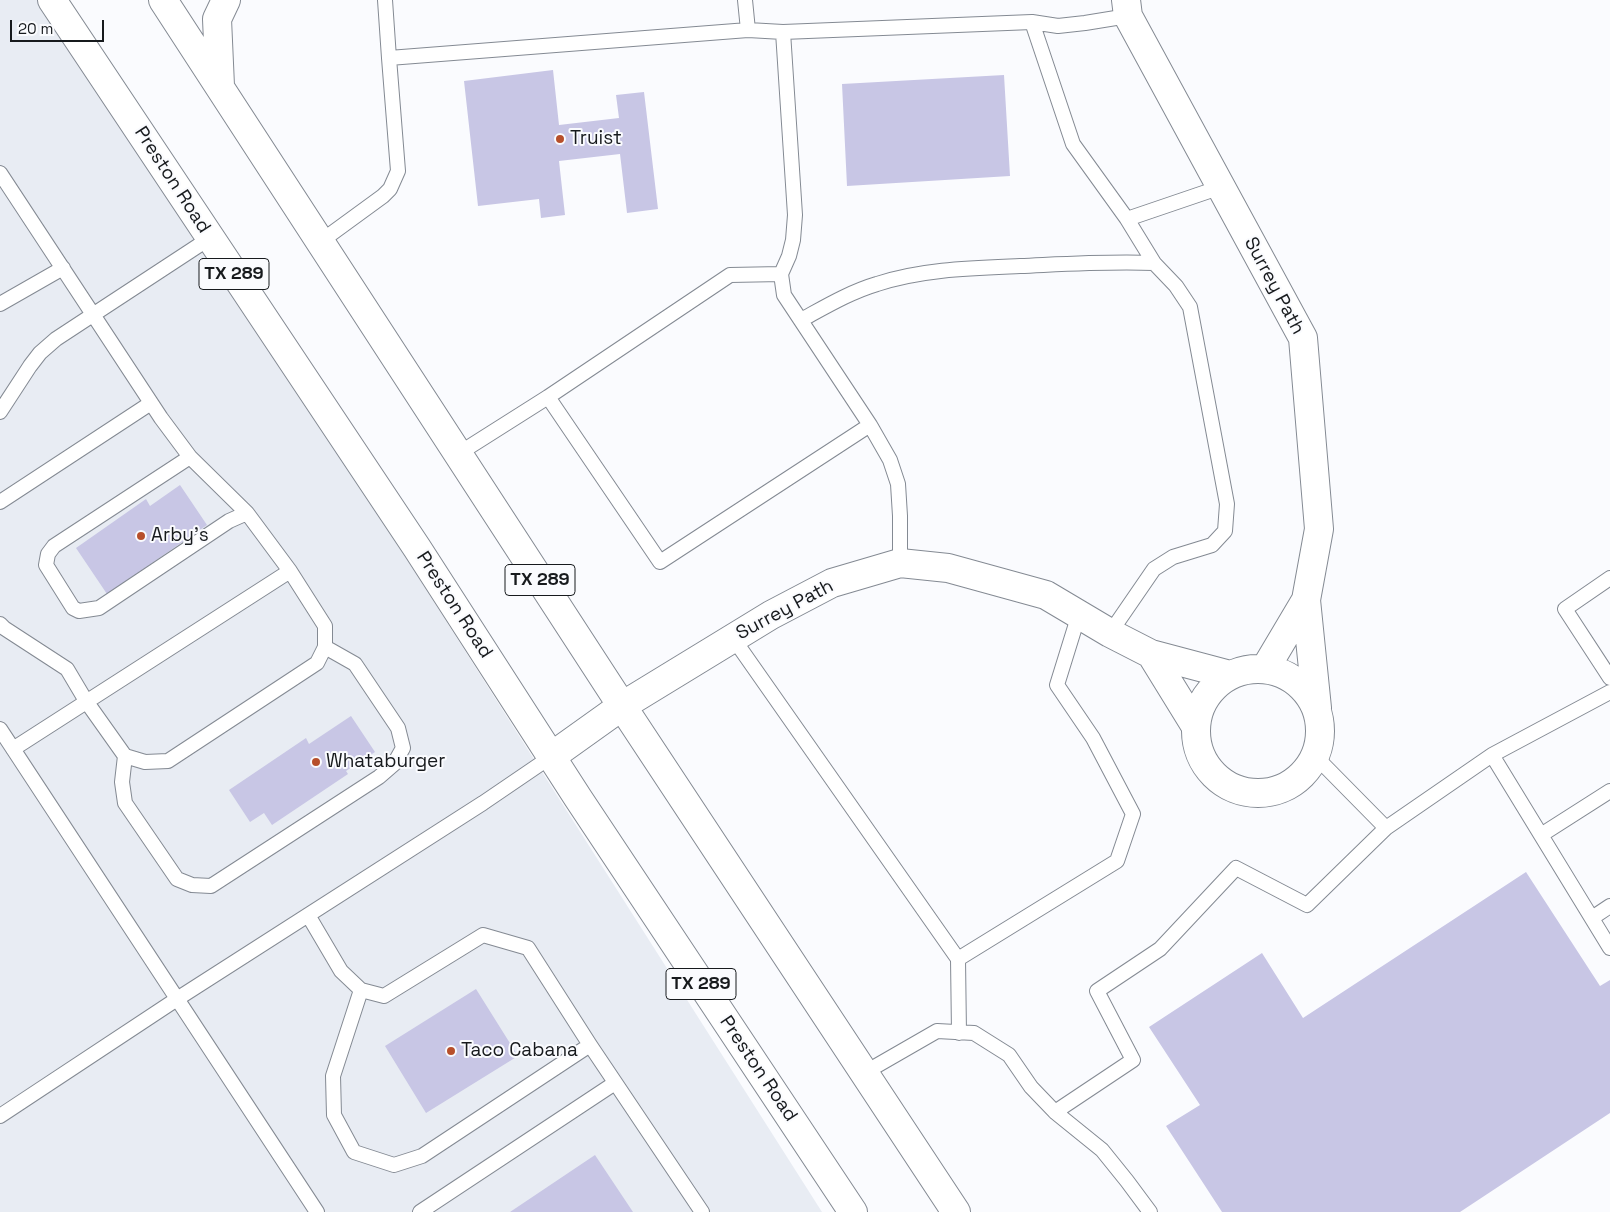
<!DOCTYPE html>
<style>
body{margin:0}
#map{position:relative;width:1610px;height:1212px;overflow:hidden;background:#fafbfe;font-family:"Space Grotesk",sans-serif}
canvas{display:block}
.scale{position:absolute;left:10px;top:20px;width:94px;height:22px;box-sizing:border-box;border:2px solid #171a1d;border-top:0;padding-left:6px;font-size:15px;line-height:18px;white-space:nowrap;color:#171a1d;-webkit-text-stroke:4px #fafbfe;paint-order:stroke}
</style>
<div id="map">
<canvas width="1610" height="1212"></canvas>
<div class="scale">20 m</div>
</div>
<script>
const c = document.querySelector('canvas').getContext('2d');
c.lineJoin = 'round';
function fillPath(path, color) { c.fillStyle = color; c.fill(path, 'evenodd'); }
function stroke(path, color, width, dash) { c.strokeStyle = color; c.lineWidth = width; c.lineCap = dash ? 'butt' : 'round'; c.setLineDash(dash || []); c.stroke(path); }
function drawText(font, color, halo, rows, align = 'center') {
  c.font = font + ' "Space Grotesk",sans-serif'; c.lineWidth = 4; c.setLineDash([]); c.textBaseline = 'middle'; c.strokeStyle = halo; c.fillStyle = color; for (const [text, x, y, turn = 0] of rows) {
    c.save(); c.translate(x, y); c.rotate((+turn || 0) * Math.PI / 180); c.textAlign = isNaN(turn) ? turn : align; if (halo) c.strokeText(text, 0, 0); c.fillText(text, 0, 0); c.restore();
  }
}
fillPath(new Path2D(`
 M 0,0 L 51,0 L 822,1212 L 0,1212 Z`), '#e8ecf3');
fillPath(new Path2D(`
 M 553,70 L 559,125 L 619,118 L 616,95 L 644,92 L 658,209 L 627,213 L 620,154 L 559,161 L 565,215 L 541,218 L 539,199 L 478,206 L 464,81 Z
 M 1004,75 L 1010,176 L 847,186 L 842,84 Z
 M 180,485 L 207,525 L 107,594 L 76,548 L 146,499 L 150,506 Z
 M 351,716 L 375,752 L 346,771 L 348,774 L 272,825 L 264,813 L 250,822 L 229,790 L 306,738 L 309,744 Z
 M 1526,872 L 1600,986 L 1610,980 L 1610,1113 L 1460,1212 L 1222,1212 L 1166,1126 L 1200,1105 L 1149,1027 L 1262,953 L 1303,1018 Z
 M 476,989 L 518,1056 L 426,1113 L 385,1046 Z
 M 595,1155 L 633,1212 L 510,1212 Z`), '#c8c6e5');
const service = new Path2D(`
 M 385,0 L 389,58
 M 745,0 L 748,30
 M 1032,22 L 1073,144 L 1127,219 L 1221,187
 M 783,32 L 795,215 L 793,240 L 789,256 L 781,274 L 784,295 L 870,425 L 890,460 L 898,484 L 900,516 L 900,563
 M 0,173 L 161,418 L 190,457 L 247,513 L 290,571 L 325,626 L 325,647 L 317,663 L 168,761 L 145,762 L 125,756 L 86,701 L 67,669 L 4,628 L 0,624
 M 320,242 L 383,196 L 390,189 L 398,171 L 389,58 L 748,30 L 783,32 L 1032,22 L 1058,26 L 1085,23 L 1128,16
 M 781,274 L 730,275 L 548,397 L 660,562 L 870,425
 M 0,304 L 63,268
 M 801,320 C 825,307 850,292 877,284 C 922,269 973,268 1020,266 C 1065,264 1109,261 1154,263
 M 0,412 L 30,366 L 40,353 L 56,339 L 210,238
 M 458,454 L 548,397
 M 190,457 L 54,546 L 48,554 L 46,565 L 73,608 L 79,611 L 99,608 L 229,521 L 247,513
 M 0,502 L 151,403
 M 1610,578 L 1565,609 L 1610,678
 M 1110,633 L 1154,569 L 1173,557 L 1212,545 L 1225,531 L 1227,504 L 1190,307 L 1176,286 L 1154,263 L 1127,219
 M 733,638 L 958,959
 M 0,729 L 317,1212
 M 13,749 L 290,571
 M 1492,755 L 1610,948
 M 125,756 L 122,782 L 125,803 L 177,879 L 192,885 L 211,886 L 379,777 L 394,764 L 403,748 L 398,728 L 355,664 L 325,647
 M 1386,828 L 1492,755 L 1610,692
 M 1541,835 L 1610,791
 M 308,915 L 341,971 L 361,990 L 384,996 L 483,935 L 528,948 L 590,1045 L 702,1212
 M 1592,918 L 1610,906
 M 361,990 L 333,1076 L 334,1115 L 354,1152 L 394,1165 L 422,1156 L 590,1045
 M 959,1033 L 958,959 L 1117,861 L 1133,814 L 1093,738 L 1057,685 L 1079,614
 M 864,1073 L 937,1031 L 974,1033 L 1009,1055 L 1031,1087 L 1055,1112 L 1102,1150 L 1127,1181 L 1150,1212
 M 1055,1112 L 1133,1060 L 1097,991 L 1160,949 L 1236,868 L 1307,905 L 1386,828 L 1316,757
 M 0,1116 L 177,999 L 483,803 L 552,756
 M 420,1212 L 615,1083`);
const minor = new Path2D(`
 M 1126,0 L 1128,16 L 1303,338 L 1319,529 L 1306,600 L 1317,708
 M 1151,654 L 1196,727
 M1196 731a62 62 0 1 1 124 0a62 62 0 1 1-124 0Z
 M 1265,669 L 1306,600
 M 552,756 L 622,706 L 771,615 L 832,583 L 900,563 L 948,568 L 1046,595 L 1110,633 L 1151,654 L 1230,675`);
const primary = new Path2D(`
 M 52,0 L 417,548 L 578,798 L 853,1212
 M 163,0 L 622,706 L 956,1212
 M 220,86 L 217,19 L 226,0`);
stroke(service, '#848a93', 16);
stroke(minor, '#848a93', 30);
stroke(primary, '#848a93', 30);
stroke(service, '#fff', 14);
stroke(minor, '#fff', 28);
stroke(primary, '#fff', 28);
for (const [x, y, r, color] of [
 [560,139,5,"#b74f2b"],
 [141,536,5,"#b74f2b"],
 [316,762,5,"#b74f2b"],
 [451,1051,5,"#b74f2b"]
]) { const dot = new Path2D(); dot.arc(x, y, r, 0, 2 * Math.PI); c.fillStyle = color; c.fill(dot); stroke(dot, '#fafbfe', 2); }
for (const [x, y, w] of [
 [234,274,70],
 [540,580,70],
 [701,984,70]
]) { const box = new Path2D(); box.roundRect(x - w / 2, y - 15.5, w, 31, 4); c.fillStyle = '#fafbfe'; c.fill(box); stroke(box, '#171a1d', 1); }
drawText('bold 18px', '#171a1d', null, [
 ["TX 289",234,274],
 ["TX 289",540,580],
 ["TX 289",701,984]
]);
drawText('19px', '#171a1d', '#fafbfe', [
 ["Truist",570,139],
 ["Arby's",151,536],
 ["Whataburger",326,762],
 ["Taco Cabana",461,1051]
], 'left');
drawText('19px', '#171a1d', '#fafbfe', [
 ["Preston Road",172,180,57],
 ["Surrey Path",1274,286,62],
 ["Preston Road",454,605,57],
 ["Surrey Path",785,610,-28],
 ["Preston Road",758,1069,56]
]);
</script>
